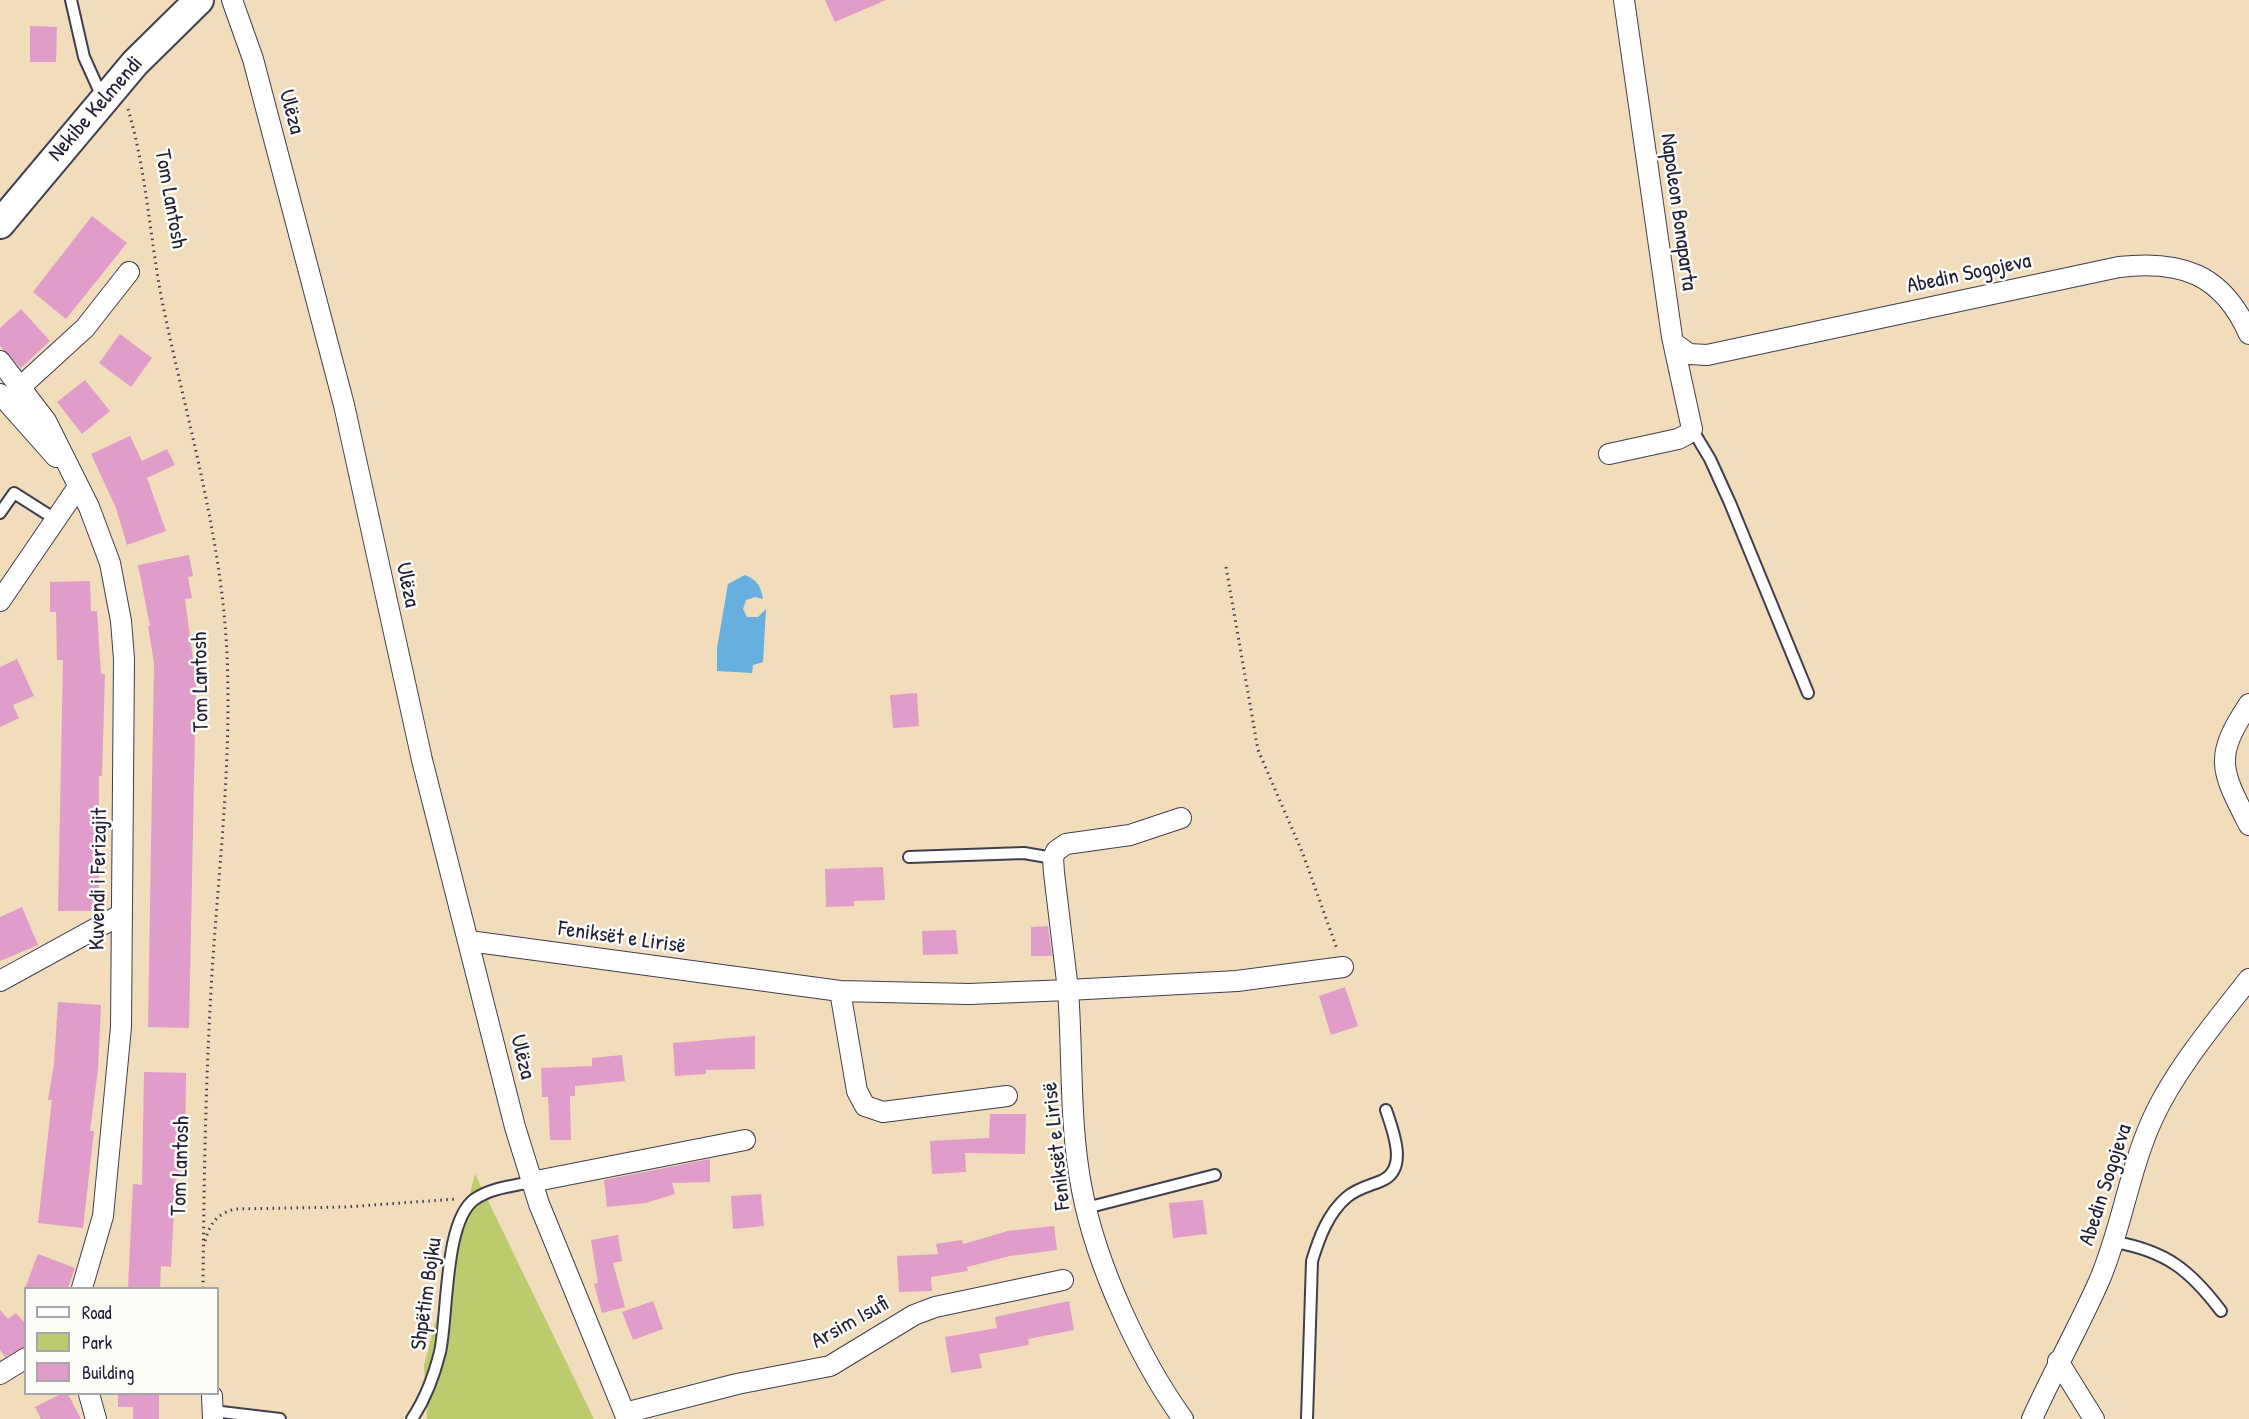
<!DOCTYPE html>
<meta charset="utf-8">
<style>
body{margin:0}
#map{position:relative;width:2249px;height:1419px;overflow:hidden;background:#f1dcbb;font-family:"Patrick Hand",sans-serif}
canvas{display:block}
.legend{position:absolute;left:24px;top:1287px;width:195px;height:108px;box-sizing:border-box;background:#fdfcf7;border:2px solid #a5a5ac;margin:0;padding:8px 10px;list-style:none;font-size:18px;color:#22223b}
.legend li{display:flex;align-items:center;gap:12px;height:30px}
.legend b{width:30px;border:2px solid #a5a5ac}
</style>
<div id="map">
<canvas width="2249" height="1419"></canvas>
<ul class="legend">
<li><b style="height:8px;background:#fff"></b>Road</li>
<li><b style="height:16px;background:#bccb6d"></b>Park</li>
<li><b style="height:16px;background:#e09dc9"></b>Building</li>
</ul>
</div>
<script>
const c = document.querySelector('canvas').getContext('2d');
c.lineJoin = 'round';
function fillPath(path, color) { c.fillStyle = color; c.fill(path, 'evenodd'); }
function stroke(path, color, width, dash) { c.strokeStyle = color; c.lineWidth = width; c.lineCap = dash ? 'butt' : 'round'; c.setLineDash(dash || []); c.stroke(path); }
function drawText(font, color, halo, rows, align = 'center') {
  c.font = font + ' "Patrick Hand",sans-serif'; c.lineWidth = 5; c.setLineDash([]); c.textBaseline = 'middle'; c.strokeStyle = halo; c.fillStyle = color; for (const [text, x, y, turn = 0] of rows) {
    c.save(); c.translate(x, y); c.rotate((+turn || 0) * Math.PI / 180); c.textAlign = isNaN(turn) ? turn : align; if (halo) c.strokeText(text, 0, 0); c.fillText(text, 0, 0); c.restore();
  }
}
fillPath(new Path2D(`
 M 475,1174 L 594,1419 L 427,1419 L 424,1365 Z`), '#bccb6d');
fillPath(new Path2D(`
 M 745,575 C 757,580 761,586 763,599 L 755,597 L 746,600 L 743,609 L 747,617 L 758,617 L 766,609 L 763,662 L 753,665 L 752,673 L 717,671 L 717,648 L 728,584 Z`), '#67afde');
fillPath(new Path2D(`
 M 825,0 L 886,0 L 835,22 Z
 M 30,26 L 57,27 L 56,62 L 30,62 Z
 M 92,216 L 127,243 L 66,319 L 33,292 Z
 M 21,309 L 50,341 L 21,368 L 0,346 L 0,328 Z
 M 120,334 L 152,358 L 131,387 L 99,363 Z
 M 85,380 L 110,411 L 82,434 L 57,402 Z
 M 130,436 L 142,461 L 167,449 L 175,465 L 147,478 L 166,531 L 127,545 L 116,508 L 91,454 Z
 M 189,555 L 193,576 L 188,577 L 192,598 L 185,599 L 196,682 L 189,1028 L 148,1027 L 154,663 L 148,626 L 150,626 L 138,565 Z
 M 90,581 L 91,611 L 97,611 L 101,674 L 105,674 L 102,776 L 99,776 L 99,911 L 58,911 L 63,660 L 57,660 L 56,612 L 50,612 L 50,582 Z
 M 17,659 L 34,696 L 13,705 L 19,718 L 0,727 L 0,667 Z
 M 917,693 L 919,726 L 893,728 L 890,695 Z
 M 883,867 L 885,900 L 854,901 L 854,906 L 826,907 L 825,869 Z
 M 22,907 L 38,945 L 0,961 L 0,917 Z
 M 1048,926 L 1052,956 L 1031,956 L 1031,927 Z
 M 956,930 L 958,954 L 923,955 L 922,931 Z
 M 1345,987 L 1358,1026 L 1331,1035 L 1319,996 Z
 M 58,1002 L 101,1005 L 98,1069 L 90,1131 L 94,1131 L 83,1228 L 38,1223 L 52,1100 L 48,1100 L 54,1064 Z
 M 755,1036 L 755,1069 L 706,1070 L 706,1074 L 675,1076 L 673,1043 Z
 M 622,1055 L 625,1081 L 575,1086 L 575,1096 L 570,1096 L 571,1140 L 550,1140 L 548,1097 L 542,1097 L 541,1068 L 592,1066 L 592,1058 Z
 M 144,1072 L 186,1073 L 185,1172 L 176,1172 L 171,1267 L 161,1266 L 160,1288 L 128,1288 L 133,1184 L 142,1185 Z
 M 990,1114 L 1026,1114 L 1025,1154 L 965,1153 L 966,1172 L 932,1174 L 930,1141 L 989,1138 Z
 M 710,1159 L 710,1182 L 672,1183 L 675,1194 L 646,1203 L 607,1207 L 604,1180 Z
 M 761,1194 L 764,1226 L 733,1229 L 731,1196 Z
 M 1203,1200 L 1207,1234 L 1173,1238 L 1169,1203 Z
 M 1054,1226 L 1057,1250 L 1010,1256 L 967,1267 L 968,1271 L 931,1277 L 932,1291 L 899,1292 L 897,1256 L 938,1254 L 936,1244 L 962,1240 L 963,1244 L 1008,1231 Z
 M 618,1235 L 622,1261 L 613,1263 L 625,1307 L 602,1313 L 594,1284 L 598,1283 L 591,1240 Z
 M 38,1254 L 75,1268 L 68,1288 L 25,1288 Z
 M 653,1301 L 663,1329 L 633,1340 L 622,1312 Z
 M 1069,1301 L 1074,1330 L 1028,1339 L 1029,1345 L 979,1354 L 982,1368 L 951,1373 L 945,1337 L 997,1328 L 995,1317 Z
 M 0,1310 L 8,1319 L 16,1313 L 26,1324 L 26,1346 L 5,1357 L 0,1350 Z
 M 61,1394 L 68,1394 L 81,1419 L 41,1419 L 35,1407 Z
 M 118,1394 L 159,1394 L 159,1419 L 133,1419 L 133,1407 L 118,1407 Z`), '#e09dc9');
const lane = new Path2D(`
 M 71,0 L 84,57 L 103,99
 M 1692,429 L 1710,459 L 1730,503 L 1808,693
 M 0,513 L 14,493 L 55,519
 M 909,857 L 1024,853 L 1053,858
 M 1086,1208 L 1215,1175
 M 2115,1242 C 2166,1251 2190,1270 2221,1311
 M 213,1411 L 280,1419
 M 412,1419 C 426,1398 434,1376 440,1352 C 448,1315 444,1220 475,1199 C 491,1188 513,1186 531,1182
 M 1307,1419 L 1312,1261 C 1319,1238 1328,1213 1347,1197 C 1358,1188 1369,1186 1381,1181 C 1409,1170 1393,1131 1386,1110`);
const street = new Path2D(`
 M 232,0 L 253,59 L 344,405 L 422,760 L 515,1127 L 539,1204 L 627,1419
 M 1675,344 L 1689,354 L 1707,355 L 2119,267 C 2180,260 2222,273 2249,334
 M 0,361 L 46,421 L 89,507 L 110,563 L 121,621 L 124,659 L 121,1027 L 103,1216 L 82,1288
 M 0,394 L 56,457
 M 6,400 L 85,328 L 129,272
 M 1609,454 L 1678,439 L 1686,435 L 1692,429 L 1672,337 L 1624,0
 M 0,601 L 78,487
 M 2249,704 C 2213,758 2221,770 2249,825
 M 1181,818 L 1130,835 L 1066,844 L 1056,851 L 1053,858 L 1054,873 L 1068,990 L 1237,981 L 1343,967
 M 469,941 L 840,991 L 969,994 L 1068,990 C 1073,1056 1069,1125 1082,1190 C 1096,1264 1139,1358 1183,1419
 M 0,981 L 122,914
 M 840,991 L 857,1091 L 865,1106 L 883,1112 L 1007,1096
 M 531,1182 L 745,1140
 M 2058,1361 L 2094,1419
 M 0,1374 L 26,1358
 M 89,1394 L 96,1419
 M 212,1396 L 213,1419
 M 625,1413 L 737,1384 L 830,1366 L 914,1315 L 935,1307 L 1063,1280
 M 2032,1419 C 2053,1372 2079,1327 2100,1279 C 2122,1227 2129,1170 2153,1118 C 2175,1070 2216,1021 2249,979`);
const secondary = new Path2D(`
 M 0,224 L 135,63 L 199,0`);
stroke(lane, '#413e4e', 14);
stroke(street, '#413e4e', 22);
stroke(secondary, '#413e4e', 32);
stroke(new Path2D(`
 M 128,109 C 148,176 150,247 165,315 C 189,428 222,540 227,655 C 231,748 222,838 215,930 C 206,1049 204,1169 203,1288
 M 1226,567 L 1258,750 L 1303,854 L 1337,949
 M 205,1241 C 210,1223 217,1214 235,1209 L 345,1207 L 456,1199`), '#413e4e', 3, [1.5, 4.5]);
stroke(lane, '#fff', 10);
stroke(street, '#fff', 20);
stroke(secondary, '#fff', 28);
drawText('22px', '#22223b', '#fdfcf7', [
 ["Nekibe Kelmendi",96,109,-49],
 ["Ulëza",291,112,75],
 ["Tom Lantosh",170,199,80],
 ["Napoleon Bonaparta",1678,212,82],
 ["Abedin Sogojeva",1969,274,-12],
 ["Ulëza",407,585,78],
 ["Tom Lantosh",201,682,-91],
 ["Kuvendi i Ferizajit",99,879,-89],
 ["Feniksët e Lirisë",622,938,8],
 ["Ulëza",522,1057,76],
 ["Feniksët e Lirisë",1057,1146,-96],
 ["Tom Lantosh",181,1166,-88],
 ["Abedin Sogojeva",2106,1185,-72],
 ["Shpëtim Bojku",427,1294,-82],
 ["Arsim Isufi",850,1323,-29]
]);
</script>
